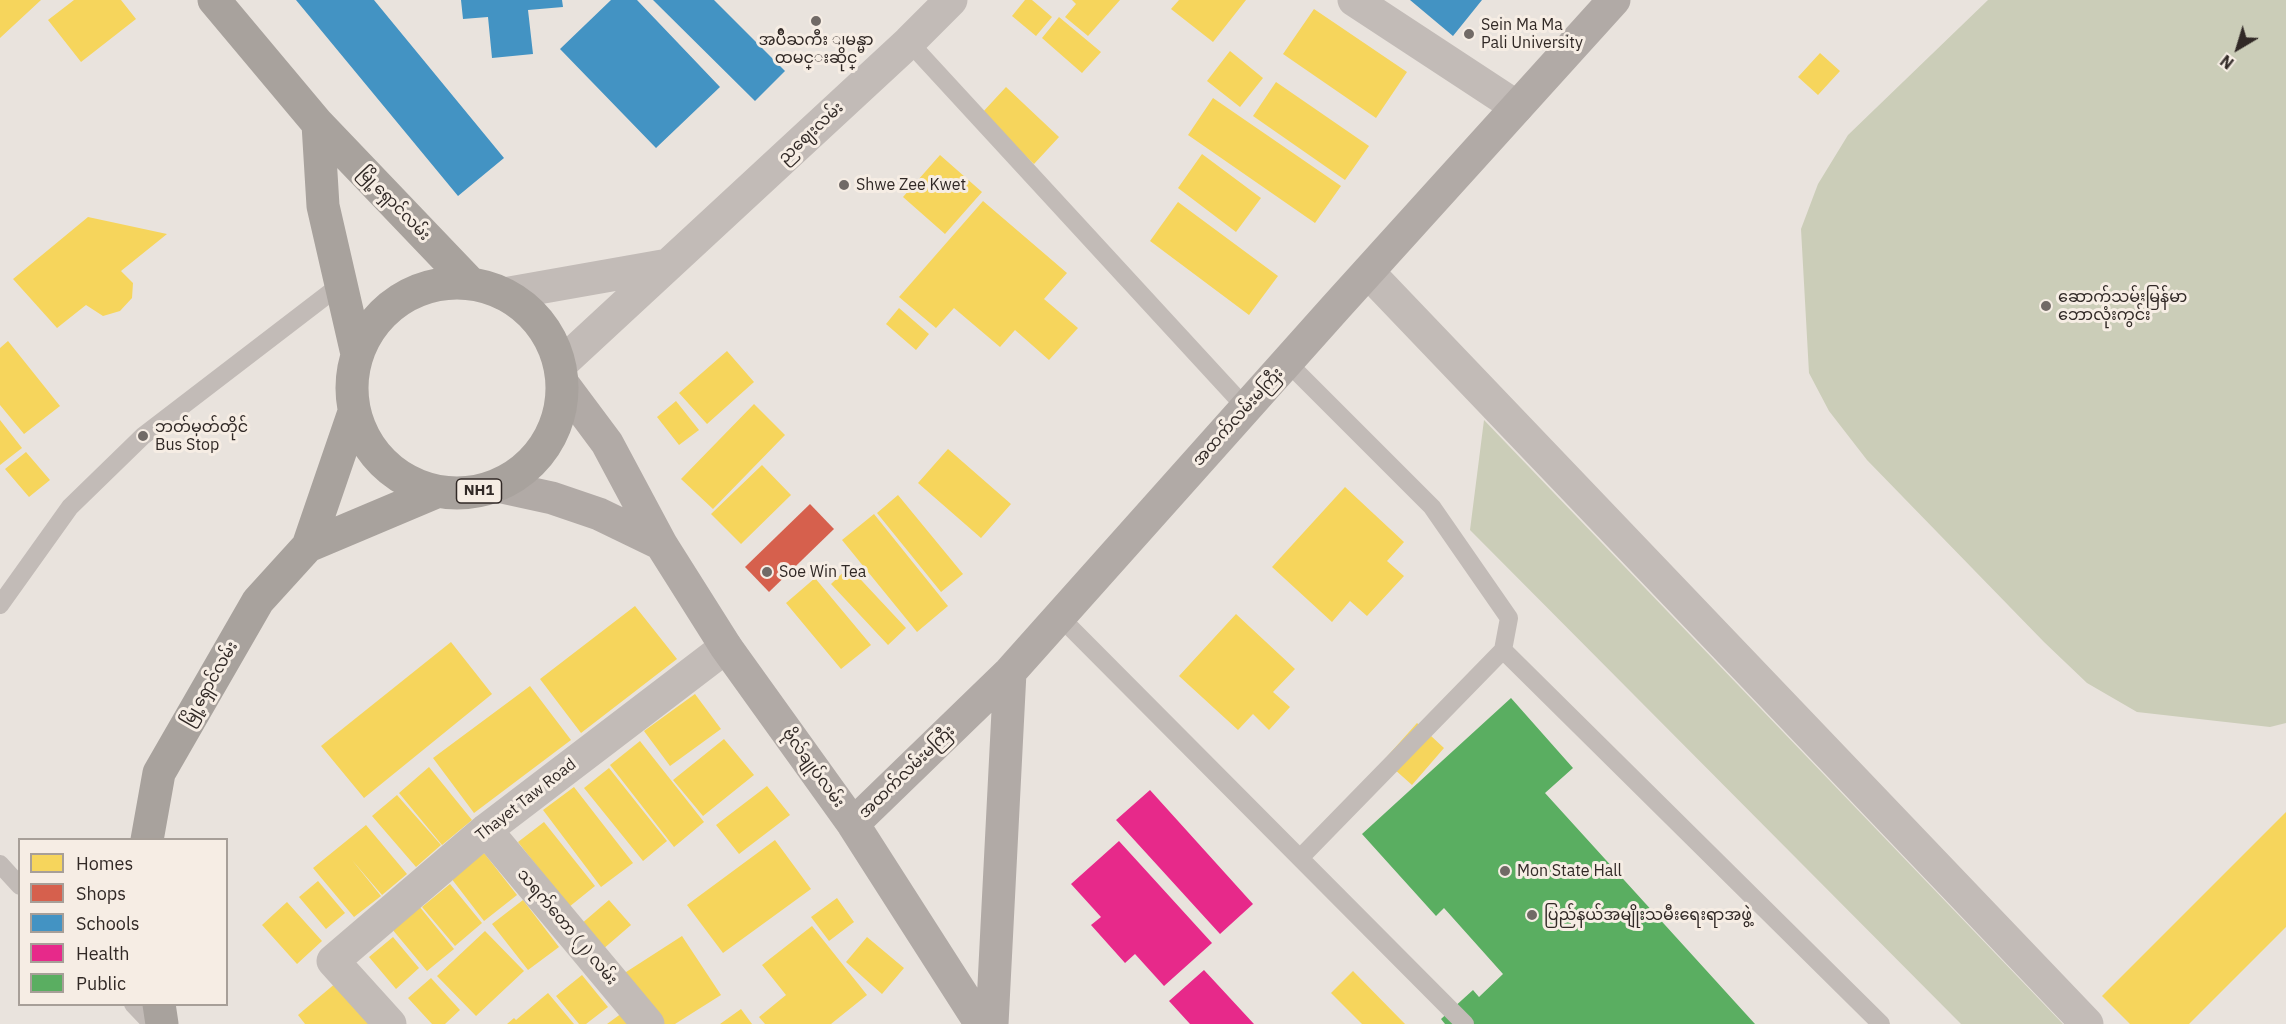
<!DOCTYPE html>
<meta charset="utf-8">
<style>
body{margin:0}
#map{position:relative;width:2286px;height:1024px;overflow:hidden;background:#e9e3dd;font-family:"IBM Plex Sans",sans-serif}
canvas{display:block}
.legend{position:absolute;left:18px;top:838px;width:210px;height:168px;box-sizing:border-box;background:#f6ede4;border:2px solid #a79f98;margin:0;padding:8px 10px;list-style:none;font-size:18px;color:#312926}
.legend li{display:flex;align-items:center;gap:12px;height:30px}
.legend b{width:30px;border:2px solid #a79f98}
.north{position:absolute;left:2208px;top:18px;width:60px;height:60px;-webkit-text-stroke:4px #f6ede4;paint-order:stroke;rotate:218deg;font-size:16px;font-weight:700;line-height:24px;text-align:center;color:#312926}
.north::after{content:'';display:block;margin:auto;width:21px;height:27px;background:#312926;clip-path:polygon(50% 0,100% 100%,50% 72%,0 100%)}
</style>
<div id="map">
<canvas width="2286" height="1024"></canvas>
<ul class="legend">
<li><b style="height:16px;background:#f6d55c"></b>Homes</li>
<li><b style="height:16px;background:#d6604d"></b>Shops</li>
<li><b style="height:16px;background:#4393c3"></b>Schools</li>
<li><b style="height:16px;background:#e7298a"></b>Health</li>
<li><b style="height:16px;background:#5aae61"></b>Public</li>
</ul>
<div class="north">N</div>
</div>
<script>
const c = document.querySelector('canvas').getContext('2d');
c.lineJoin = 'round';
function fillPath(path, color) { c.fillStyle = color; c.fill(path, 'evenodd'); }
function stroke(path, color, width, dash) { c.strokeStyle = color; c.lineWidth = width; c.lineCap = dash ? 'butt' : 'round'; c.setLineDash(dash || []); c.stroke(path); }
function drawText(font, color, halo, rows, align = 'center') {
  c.font = font + ' "IBM Plex Sans","Noto Sans Myanmar",sans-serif'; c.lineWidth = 6; c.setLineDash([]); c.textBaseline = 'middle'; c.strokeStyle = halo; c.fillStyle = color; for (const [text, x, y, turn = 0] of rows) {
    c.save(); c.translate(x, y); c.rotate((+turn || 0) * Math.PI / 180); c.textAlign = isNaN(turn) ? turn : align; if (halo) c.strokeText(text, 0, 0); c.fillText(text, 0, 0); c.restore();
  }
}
fillPath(new Path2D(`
 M 1988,0 L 2286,0 L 2286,723 L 2270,727 L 2137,712 L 2087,683 L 2044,642 L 1867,460 L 1829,411 L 1809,373 L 1801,229 L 1818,184 L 1848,135 Z
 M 1484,420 L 2063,1024 L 1961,1024 L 1470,530 Z`), '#cbcdb8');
fillPath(new Path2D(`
 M 0,0 L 41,0 L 0,38 Z
 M 74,0 L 121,0 L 136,19 L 81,62 L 48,20 Z
 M 1025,0 L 1032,0 L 1052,17 L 1036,36 L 1012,16 Z
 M 1072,0 L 1120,0 L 1088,36 L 1065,17 L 1076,4 Z
 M 1179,0 L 1246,0 L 1213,42 L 1171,9 Z
 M 1314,9 L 1407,72 L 1376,118 L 1283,54 Z
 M 1059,17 L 1101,52 L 1082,73 L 1042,38 Z
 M 1230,51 L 1263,78 L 1240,107 L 1207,81 Z
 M 1820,53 L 1840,71 L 1818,95 L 1798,77 Z
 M 1276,82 L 1369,146 L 1345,180 L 1253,116 Z
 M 1006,87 L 1059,137 L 1034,164 L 981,114 Z
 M 1213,98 L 1341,186 L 1315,223 L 1188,135 Z
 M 1202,154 L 1261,198 L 1236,232 L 1178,188 Z
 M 940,155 L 982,192 L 945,234 L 903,197 Z
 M 983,201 L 1067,273 L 1044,299 L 1078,328 L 1049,360 L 1015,330 L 1000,347 L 954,308 L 936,328 L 899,297 Z
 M 1178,202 L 1278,276 L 1249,315 L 1150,241 Z
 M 88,217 L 167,234 L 121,271 L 133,283 L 132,298 L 120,311 L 103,316 L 86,305 L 57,328 L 13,279 Z
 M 899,308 L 929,334 L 916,350 L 886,324 Z
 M 8,341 L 60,406 L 24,434 L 0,405 L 0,348 Z
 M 727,351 L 754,382 L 707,424 L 679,393 Z
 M 676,401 L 699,430 L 679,445 L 657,417 Z
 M 754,404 L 785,435 L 713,509 L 681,479 Z
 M 0,420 L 22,448 L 0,465 Z
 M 948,449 L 1011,504 L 981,538 L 918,483 Z
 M 26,452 L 50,480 L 29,497 L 5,469 Z
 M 762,465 L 791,495 L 741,544 L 711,514 Z
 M 1345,487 L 1404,542 L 1387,561 L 1404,576 L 1367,616 L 1350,601 L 1332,622 L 1272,567 Z
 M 898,495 L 963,574 L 941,592 L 877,513 Z
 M 874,514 L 948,606 L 917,632 L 842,540 Z
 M 849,567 L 906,628 L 888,645 L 831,584 Z
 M 815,578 L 871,645 L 841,669 L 786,603 Z
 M 635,606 L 677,659 L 581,733 L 540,679 Z
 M 1236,614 L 1295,669 L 1273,692 L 1290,707 L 1269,730 L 1253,714 L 1238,730 L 1179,676 Z
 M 451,642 L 492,694 L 364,798 L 321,746 Z
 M 530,686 L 571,740 L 474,813 L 433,758 Z
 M 695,694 L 721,729 L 670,766 L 644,731 Z
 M 1417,723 L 1444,748 L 1412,785 L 1384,760 Z
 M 724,739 L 754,775 L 703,816 L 673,780 Z
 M 640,741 L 704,822 L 674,847 L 610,765 Z
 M 429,767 L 472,820 L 442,845 L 399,793 Z
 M 609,768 L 667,841 L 643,861 L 584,788 Z
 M 767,786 L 790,815 L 739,854 L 716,825 Z
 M 574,787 L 633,863 L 601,887 L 543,810 Z
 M 397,795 L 441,845 L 416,867 L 372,816 Z
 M 2286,812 L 2286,927 L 2189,1024 L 2130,1024 L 2102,996 Z
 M 544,822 L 595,886 L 569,907 L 518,842 Z
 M 366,825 L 407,874 L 382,895 L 352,860 L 381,896 L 354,917 L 313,868 Z
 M 775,840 L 811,889 L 723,953 L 687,905 Z
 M 484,853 L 517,895 L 484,921 L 451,878 Z
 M 318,881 L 345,913 L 326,929 L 299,897 Z
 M 450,884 L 482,923 L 455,946 L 422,907 Z
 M 837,898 L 854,922 L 829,941 L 811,917 Z
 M 523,900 L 559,947 L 528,970 L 492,924 Z
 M 609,900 L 631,925 L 602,950 L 580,925 Z
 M 287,902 L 322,941 L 297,964 L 262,925 Z
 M 419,906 L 454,949 L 427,971 L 392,929 Z
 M 812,926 L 867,995 L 831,1024 L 765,1024 L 759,1017 L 786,995 L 762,965 Z
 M 485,931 L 524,971 L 476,1016 L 437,976 Z
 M 682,936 L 721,995 L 675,1024 L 655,1024 L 623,974 Z
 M 393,937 L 419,968 L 396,989 L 369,957 Z
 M 867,937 L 904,968 L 882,994 L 846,962 Z
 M 1353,971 L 1405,1024 L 1362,1024 L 1331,993 Z
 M 582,975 L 608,1007 L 586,1024 L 579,1024 L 556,996 Z
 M 431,978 L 460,1010 L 445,1024 L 432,1024 L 408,998 Z
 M 337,982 L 372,1024 L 305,1024 L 298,1015 Z
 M 548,993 L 574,1024 L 507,1024 L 514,1018 L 516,1020 Z
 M 741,1009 L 752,1024 L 720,1024 Z
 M 622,1013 L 630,1024 L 607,1024 Z`), '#f6d55c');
fillPath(new Path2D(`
 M 810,504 L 834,529 L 769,592 L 745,567 Z`), '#d6604d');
fillPath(new Path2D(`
 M 296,0 L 374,0 L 504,158 L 458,196 Z
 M 461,0 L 562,0 L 563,7 L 528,10 L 533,54 L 492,58 L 488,17 L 463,19 Z
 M 611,0 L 637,0 L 720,87 L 656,148 L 560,49 Z
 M 653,0 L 714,0 L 785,71 L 755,101 Z
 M 1410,0 L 1482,0 L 1453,36 Z`), '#4393c3');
fillPath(new Path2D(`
 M 1150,790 L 1253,904 L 1220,934 L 1116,820 Z
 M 1119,841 L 1212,943 L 1164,986 L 1135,954 L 1125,963 L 1091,925 L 1101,917 L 1071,884 Z
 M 1204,970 L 1254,1024 L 1190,1024 L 1169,1001 Z`), '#e7298a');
fillPath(new Path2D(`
 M 1511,698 L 1573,768 L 1545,793 L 1755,1024 L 1445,1024 L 1441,1019 L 1473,990 L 1479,997 L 1503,974 L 1444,908 L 1436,916 L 1362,834 Z`), '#5aae61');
stroke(new Path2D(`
 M 909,42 L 1246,408
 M 1287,362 L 1432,507 L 1509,618 L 1503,650 L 1300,858
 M 0,605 L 70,507 L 143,436 L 340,285
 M 1060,617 L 1465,1024
 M 1503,650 L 1881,1024
 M 0,864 L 20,886
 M 133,1004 L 152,1024`), '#c2bbb7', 18);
stroke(new Path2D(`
 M 1354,0 L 1517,107
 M 1368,272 L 2087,1024
 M 504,294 L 668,265
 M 560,365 L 909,42 L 951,0
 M 486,830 L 648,1024
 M 390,1024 L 333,961 L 486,830 L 726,647`), '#c2bbb7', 33);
stroke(new Path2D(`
 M 563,384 L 607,443 L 661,544 L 726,647 L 853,824 L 981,1024
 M 497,486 L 552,498 L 599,514 L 661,544
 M 853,824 L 1010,672 L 1336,307 L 1614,0
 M 992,1024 L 1010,672`), '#b1aaa6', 33);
stroke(new Path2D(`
 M 214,0 L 318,124 L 471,284
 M 318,124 L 323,206 L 357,354
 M352 388a105 105 0 1 1 210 0a105 105 0 1 1-210 0Z
 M 308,546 L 436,492
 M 147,840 L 159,773 L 258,601 L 308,546 L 354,412
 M 159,1004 L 162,1024`), '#a8a29d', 33);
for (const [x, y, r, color] of [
 [816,21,6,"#716a66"],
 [1469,34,6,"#716a66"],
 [844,185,6,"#716a66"],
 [2046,306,6,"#716a66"],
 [143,436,6,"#716a66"],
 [767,572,6,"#716a66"],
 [1505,871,6,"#716a66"],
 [1532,915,6,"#716a66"]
]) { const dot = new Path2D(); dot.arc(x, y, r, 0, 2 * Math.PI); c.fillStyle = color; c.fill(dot); stroke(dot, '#f6ede4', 2); }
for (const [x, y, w] of [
 [479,491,45]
]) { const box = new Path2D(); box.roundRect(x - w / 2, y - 12, w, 24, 4.5); c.fillStyle = '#f6ede4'; c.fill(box); stroke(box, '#312926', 1.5); }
drawText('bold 15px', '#312926', null, [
 ["NH1",479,491]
]);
drawText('16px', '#312926', '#f6ede4', [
 ["Sein Ma Ma",1481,25],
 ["Pali University",1481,43],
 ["အပ်ိဳႀကီး ျမန္မာ",816,40,"center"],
 ["ထမင္းဆိုင္",816,58,"center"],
 ["Shwe Zee Kwet",856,185],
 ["ဆောက်သမ်းမြန်မာ",2058,297],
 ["ဘောလုံးကွင်း",2058,315],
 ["ဘတ်မှတ်တိုင်",155,427],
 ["Bus Stop",155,445],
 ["Soe Win Tea",779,572],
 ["Mon State Hall",1517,871],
 ["ပြည်နယ်အမျိုးသမီးရေးရာအဖွဲ့",1544,915]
], 'left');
drawText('16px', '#312926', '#f6ede4', [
 ["ညဈေးလမ်း",811,133,-43],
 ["မြို့ရှောင်လမ်း",394,204,46],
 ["အထက်လမ်းမကြီး",1238,417,-48],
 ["မြို့ရှောင်လမ်း",210,684,-60],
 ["ဗိုလ်ချုပ်လမ်း",813,768,54],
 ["အထက်လမ်းမကြီး",907,772,-44],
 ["Thayet Taw Road",526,800,-38],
 ["သရက်တော (၂) လမ်း",567,927,50]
]);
</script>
